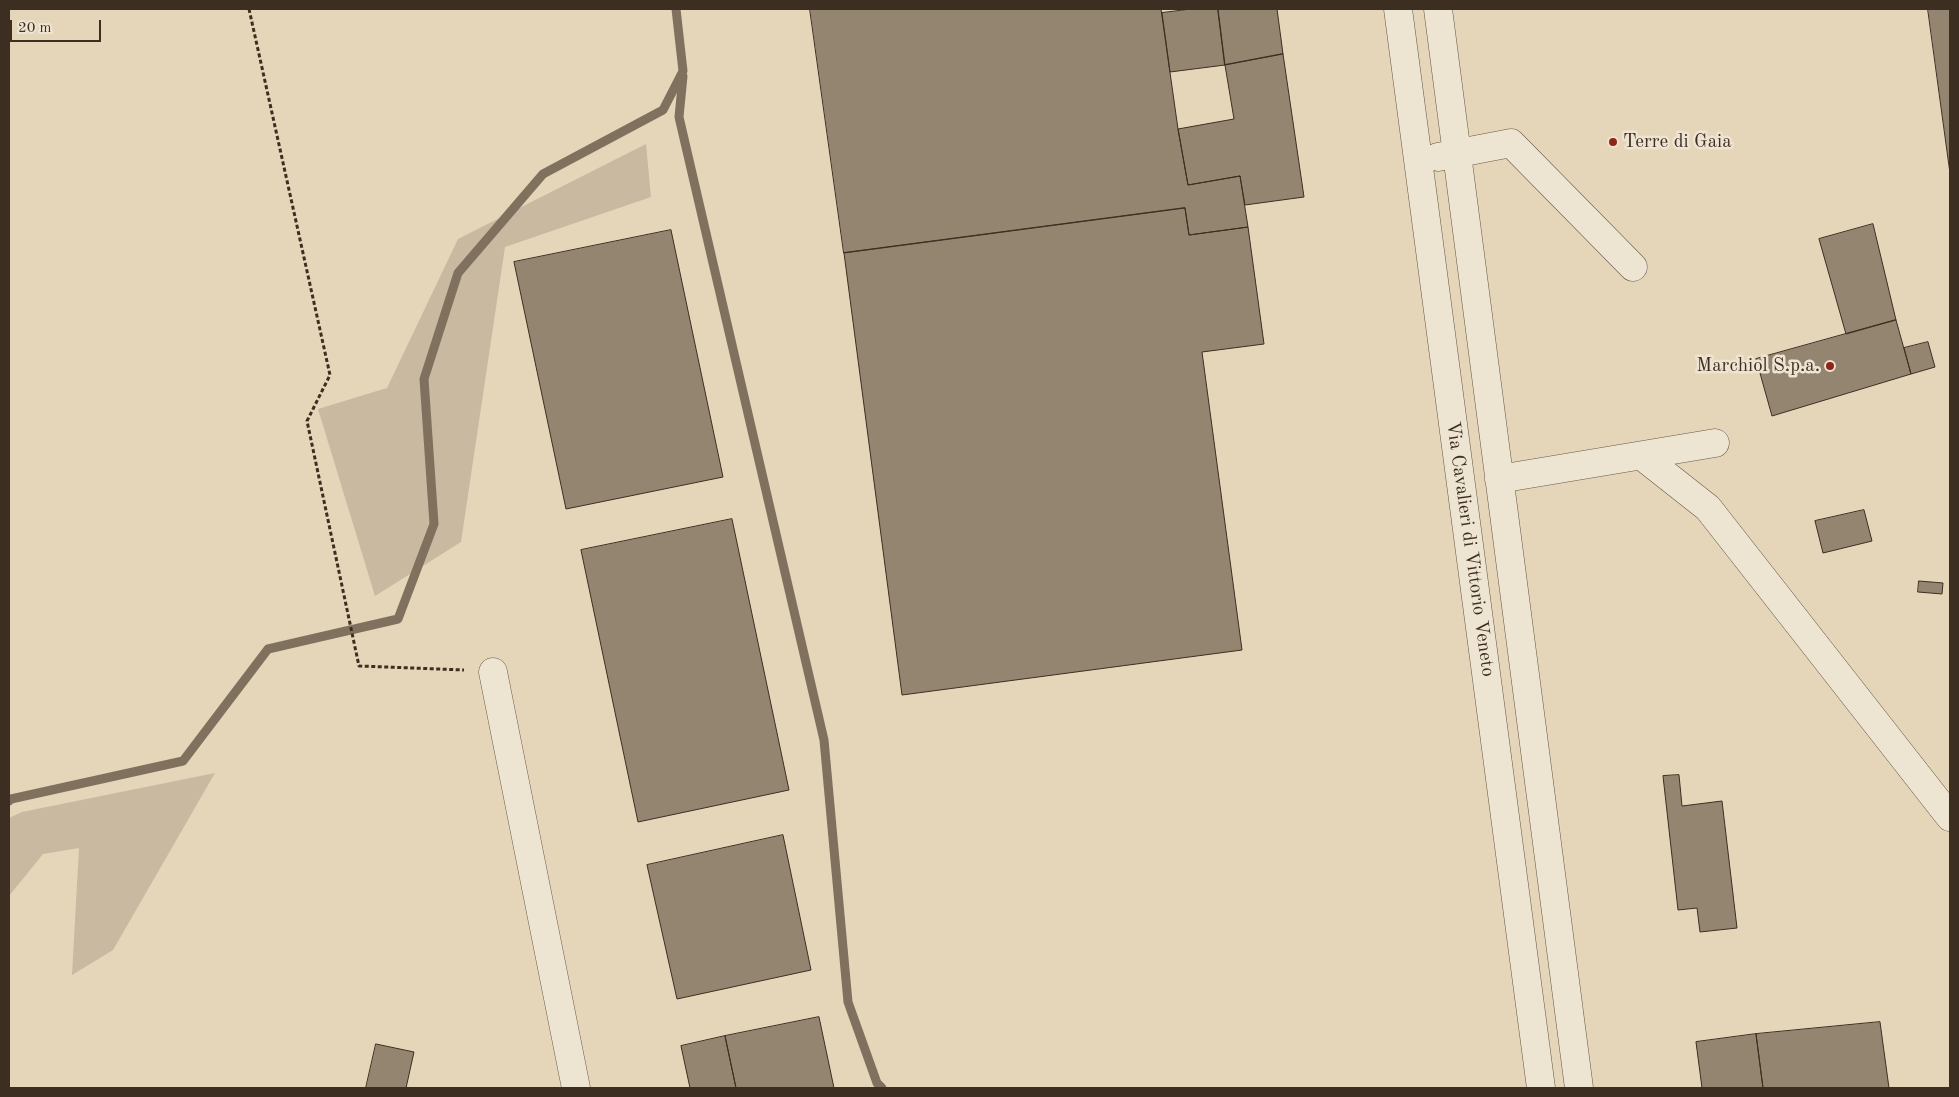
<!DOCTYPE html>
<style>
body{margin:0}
#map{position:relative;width:1959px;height:1097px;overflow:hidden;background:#e5d6ba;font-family:"Old Standard TT",serif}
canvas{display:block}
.frame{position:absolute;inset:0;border:10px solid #3d2e22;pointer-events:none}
.scale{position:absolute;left:10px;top:20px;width:91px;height:22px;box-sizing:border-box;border:2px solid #3d2e22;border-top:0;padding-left:6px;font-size:15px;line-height:18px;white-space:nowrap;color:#3d2e22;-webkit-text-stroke:4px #eee4d2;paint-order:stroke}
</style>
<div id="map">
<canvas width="1959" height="1097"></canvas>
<div class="frame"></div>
<div class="scale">20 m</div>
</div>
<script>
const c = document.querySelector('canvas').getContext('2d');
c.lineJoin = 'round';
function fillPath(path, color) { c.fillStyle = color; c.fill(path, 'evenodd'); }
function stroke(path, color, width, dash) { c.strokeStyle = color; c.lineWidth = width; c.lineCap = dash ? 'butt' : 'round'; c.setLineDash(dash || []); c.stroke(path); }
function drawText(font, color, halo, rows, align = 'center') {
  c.font = font + ' "Old Standard TT",serif'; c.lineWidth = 5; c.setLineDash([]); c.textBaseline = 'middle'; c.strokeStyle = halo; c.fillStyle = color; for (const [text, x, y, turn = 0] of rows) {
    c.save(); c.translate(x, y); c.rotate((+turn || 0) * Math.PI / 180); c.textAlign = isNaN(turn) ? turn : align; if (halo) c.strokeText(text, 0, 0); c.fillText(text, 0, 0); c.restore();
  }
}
fillPath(new Path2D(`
 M 646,144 L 651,197 L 505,247 L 461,542 L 375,596 L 318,409 L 387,388 L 458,239 Z
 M 215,773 L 113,950 L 72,975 L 79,848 L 43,854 L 9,896 L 9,818 L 22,812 Z`), '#c8b9a0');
stroke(new Path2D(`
 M 683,76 L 679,117 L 824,740 L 848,1002 L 877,1083 L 882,1088
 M 9,801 L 11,799 L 183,761 L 268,649 L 398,619 L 434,524 L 424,379 L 458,273 L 543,174 L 663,110 L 683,71 L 676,9`), '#80715e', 9);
const building = new Path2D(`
 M 810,9 L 1161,9 L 1178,129 L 1188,185 L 1240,176 L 1248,227 L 1189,235 L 1185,208 L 844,253 Z
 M 1191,9 L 1218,9 L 1225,65 L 1170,72 L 1162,13 Z
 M 1218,9 L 1277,9 L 1283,54 L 1225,65 Z
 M 1928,9 L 1950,9 L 1950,173 Z
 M 1283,54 L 1304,197 L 1245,205 L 1240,176 L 1188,185 L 1178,129 L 1234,119 L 1225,65 Z
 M 1185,208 L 1189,235 L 1248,227 L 1264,344 L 1202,352 L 1242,650 L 902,695 L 844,253 Z
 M 1873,224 L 1896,320 L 1846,334 L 1819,239 Z
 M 671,230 L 723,477 L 566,509 L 514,262 Z
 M 1896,320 L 1911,374 L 1772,416 L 1756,359 Z
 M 1928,342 L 1935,367 L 1911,374 L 1904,348 Z
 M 1864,510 L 1872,541 L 1823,553 L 1815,521 Z
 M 732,519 L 789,790 L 638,822 L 581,550 Z
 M 1919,581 L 1943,583 L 1942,594 L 1918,592 Z
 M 1679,775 L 1682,806 L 1722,801 L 1737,928 L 1700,932 L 1697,908 L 1678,910 L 1663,776 Z
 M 783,835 L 811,970 L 677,999 L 647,865 Z
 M 819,1017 L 834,1088 L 736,1088 L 725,1036 Z
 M 1880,1022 L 1889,1088 L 1763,1088 L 1756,1034 Z
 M 1756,1034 L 1763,1088 L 1702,1088 L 1696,1042 Z
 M 725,1036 L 736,1088 L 690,1088 L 681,1046 Z
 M 376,1044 L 414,1052 L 406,1088 L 366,1088 Z`);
fillPath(building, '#948571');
stroke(building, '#3d2e22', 1);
const minor = new Path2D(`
 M 1398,9 L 1541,1088
 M 1438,9 L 1579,1088
 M 1438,157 L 1511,143 L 1633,267
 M 1642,456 L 1708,508 L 1950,817
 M 1499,479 L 1715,443
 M 493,672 L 576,1088`);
stroke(minor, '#675848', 29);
stroke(new Path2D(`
 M 249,9 L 330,375 L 307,421 L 359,666 L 464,670`), '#3d2e22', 3, [4, 2.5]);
stroke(minor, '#eee4d2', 28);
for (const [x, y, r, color] of [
 [1613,142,5,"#8f2418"],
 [1830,366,5,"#8f2418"]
]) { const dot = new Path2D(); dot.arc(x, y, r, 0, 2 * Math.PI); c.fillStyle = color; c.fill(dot); stroke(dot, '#eee4d2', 2); }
drawText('19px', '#3d2e22', '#eee4d2', [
 ["Terre di Gaia",1623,142],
 ["Marchiol S.p.a.",1820,366,"right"]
], 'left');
drawText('19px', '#3d2e22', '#eee4d2', [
 ["Via Cavalieri di Vittorio Veneto",1470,549,82]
]);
</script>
